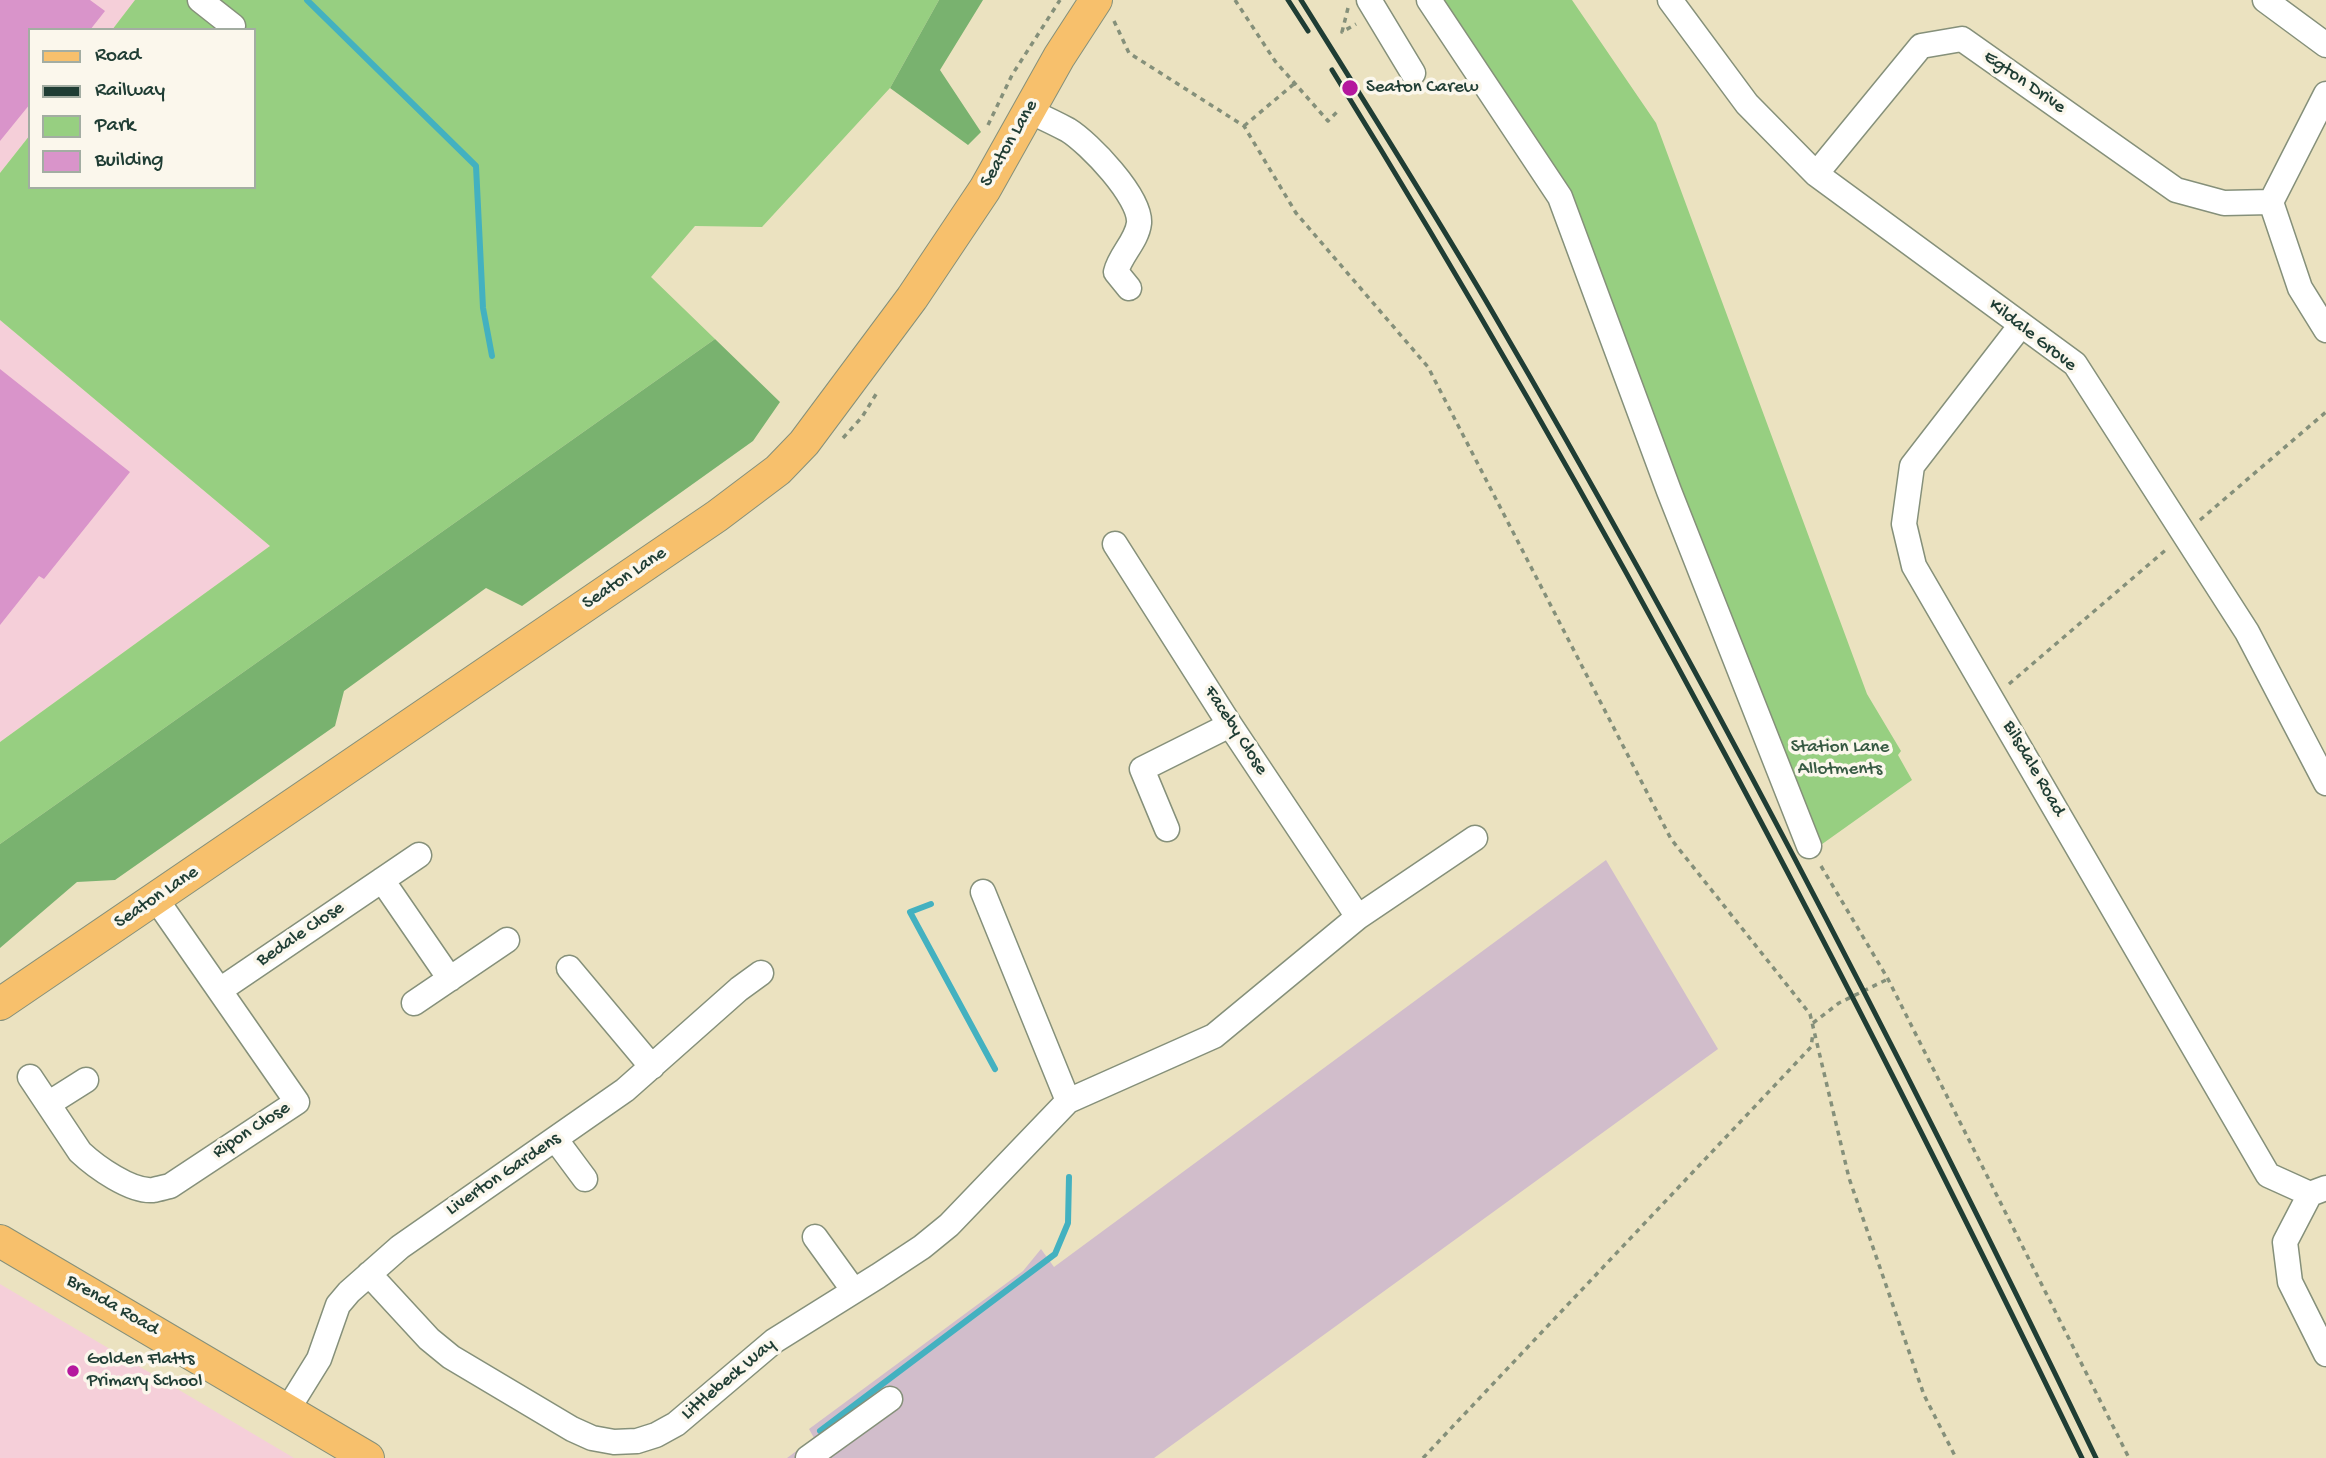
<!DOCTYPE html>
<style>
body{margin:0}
#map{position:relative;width:2326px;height:1458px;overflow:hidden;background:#ebe2c0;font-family:"Gochi Hand",sans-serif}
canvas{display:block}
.legend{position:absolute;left:28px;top:28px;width:228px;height:161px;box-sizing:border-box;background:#fbf7ec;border:2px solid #a3ada2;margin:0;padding:9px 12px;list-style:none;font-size:21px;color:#1f3d34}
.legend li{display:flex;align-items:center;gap:14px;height:35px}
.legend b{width:35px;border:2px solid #a3ada2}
</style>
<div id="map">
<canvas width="2326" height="1458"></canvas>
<ul class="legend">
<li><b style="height:9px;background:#f7c06c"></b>Road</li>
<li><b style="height:9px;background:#1f3d34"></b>Railway</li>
<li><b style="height:19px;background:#97cf81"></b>Park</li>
<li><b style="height:19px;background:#d994ca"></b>Building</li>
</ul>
</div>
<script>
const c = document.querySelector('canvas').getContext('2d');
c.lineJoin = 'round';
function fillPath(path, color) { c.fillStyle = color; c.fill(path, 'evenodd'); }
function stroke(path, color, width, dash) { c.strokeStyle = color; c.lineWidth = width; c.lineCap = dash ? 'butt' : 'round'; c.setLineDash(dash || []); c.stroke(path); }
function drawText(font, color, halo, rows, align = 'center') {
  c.font = font + ' "Gochi Hand",sans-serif'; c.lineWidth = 7; c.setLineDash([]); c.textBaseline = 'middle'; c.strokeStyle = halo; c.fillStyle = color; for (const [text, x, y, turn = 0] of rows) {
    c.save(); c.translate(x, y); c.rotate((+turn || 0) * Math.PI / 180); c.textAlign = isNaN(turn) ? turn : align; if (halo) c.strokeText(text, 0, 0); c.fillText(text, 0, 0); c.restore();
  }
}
fillPath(new Path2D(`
 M 0,0 L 135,0 L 112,30 L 30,30 L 30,135 L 0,173 Z
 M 0,320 L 270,546 L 0,742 Z
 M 0,1284 L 294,1458 L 0,1458 Z`), '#f5cfd9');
fillPath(new Path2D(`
 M 1606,860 L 1718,1049 L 1154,1458 L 787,1458 L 814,1438 L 809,1429 L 1023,1271 L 1041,1249 L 1054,1267 Z`), '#d1bdcb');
fillPath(new Path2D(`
 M 135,0 L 939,0 L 890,88 L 762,227 L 695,226 L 651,277 L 715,339 L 0,844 L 0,742 L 270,546 L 0,320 L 0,173 L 30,135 L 30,187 L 254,187 L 254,30 L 112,30 Z
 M 1442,0 L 1572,0 L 1656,123 L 1867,694 L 1901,751 L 1898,755 L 1912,780 L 1818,847 L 1570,195 Z`), '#97cf81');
fillPath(new Path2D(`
 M 939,0 L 983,0 L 940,70 L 981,132 L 968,145 L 890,88 Z
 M 715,339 L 780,402 L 753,441 L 522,606 L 486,588 L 344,691 L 335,726 L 115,880 L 77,882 L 0,948 L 0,844 Z`), '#79b26f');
stroke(new Path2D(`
 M 307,0 L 476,166 L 483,308 L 492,356
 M 931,904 L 910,912 L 995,1069
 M 820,1431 L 1055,1254 L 1068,1223 L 1069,1177`), '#43b1c0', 6);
fillPath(new Path2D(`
 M 0,0 L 90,0 L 105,11 L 90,30 L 30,30 L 30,104 L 0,141 Z
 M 0,369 L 130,472 L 44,579 L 39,576 L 0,625 Z`), '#d994ca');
const minor = new Path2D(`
 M 200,0 L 233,26
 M 1369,0 L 1413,73
 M 1429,0 L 1560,197 L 1669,491 L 1809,846
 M 1670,0 L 1747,104 L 1816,174 L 2075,364 L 2247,632 L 2326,783
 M 2265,0 L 2326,45
 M 2326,94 L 2271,202 L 2300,288 L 2326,330
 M 1029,111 C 1042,117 1055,123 1068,130 C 1089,143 1141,197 1139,223 C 1137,241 1120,255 1116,272 L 1129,288
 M 1816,174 L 1921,46 L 1962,39 L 2176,190 L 2224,203 L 2271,202
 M 2021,325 L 1912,466 L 1904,524 L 1914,566 L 2268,1175 L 2310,1194 L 2326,1188
 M 1115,544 L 1230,725 L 1358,917
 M 1167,829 L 1142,769 L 1230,725
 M 382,880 L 450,979
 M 983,892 L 1068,1101
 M 569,968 L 652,1067
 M 220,990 L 419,855
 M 414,1003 L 507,940
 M 30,1077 L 80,1152 C 96,1167 131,1192 153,1190 C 159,1189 165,1187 170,1186 L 297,1102 L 156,899
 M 48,1104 L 86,1080
 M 556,1140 L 585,1179
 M 2310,1194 L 2285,1242 L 2290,1282 L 2326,1354
 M 815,1237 L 854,1291
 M 369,1274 L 429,1339 L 451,1357 L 572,1429 L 592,1438 L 614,1442 L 637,1441 L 656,1435 L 676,1424 L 774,1341 L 878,1276 L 922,1247 L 949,1225 L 1068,1101 L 1214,1036 L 1358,917 L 1475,838
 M 288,1409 L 319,1359 L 338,1305 L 349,1292 L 400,1247 L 625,1090 L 739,989 L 761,973
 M 808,1458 L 890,1399`);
const major = new Path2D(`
 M 0,1004 L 717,516 L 778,470 L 804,443 L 912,298 L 985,189 L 1059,57 L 1096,0
 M 0,1241 L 368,1458`);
stroke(minor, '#85907a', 27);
stroke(major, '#85907a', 34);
stroke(new Path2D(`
 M 1235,0 L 1275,61 L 1328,121 L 1339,110
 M 1348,8 L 1342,32 L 1356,24
 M 1114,21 L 1129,53 L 1244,126 L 1296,213 L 1428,367 L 1671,839 L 1810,1014 L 1849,1178 L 1924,1395 L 1956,1458
 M 988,125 L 1012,75 L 1060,0
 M 1244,126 L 1295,83
 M 843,438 L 862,417 L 878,391
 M 2200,520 L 2326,412
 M 2009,684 L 2168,548
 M 1821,866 L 1888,979 L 2129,1458
 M 1813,1023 L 1839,1003 L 1888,979
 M 1423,1458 L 1811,1047 L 1813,1033`), '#85907a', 3.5, [5, 5]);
stroke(minor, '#fff', 24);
stroke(major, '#f7c06c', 32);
stroke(new Path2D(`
 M 1288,0 L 1308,31
 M 1301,0 C 1366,104 1431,207 1493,313 C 1711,686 1909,1070 2096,1458
 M 1332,70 C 1609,517 1853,985 2082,1458`), '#1f3d34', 5);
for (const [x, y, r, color] of [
 [1350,88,9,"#b5179e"],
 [73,1371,7,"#b5179e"]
]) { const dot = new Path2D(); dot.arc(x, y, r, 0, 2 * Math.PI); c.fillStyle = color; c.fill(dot); stroke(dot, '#fbf7ec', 2.5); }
drawText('19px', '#1f3d34', '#fbf7ec', [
 ["Egton Drive",2024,83,35],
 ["Seaton Lane",1010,144,-60],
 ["Kildale Grove",2032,336,38],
 ["Seaton Lane",625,579,-34],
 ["Faceby Close",1235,731,57],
 ["Bilsdale Road",2033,769,60],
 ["Seaton Lane",157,898,-34],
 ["Bedale Close",301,935,-34],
 ["Ripon Close",252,1131,-33],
 ["Liverton Gardens",504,1175,-34],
 ["Brenda Road",112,1306,30],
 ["Littlebeck Way",729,1380,-40]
]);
drawText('19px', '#1f3d34', '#fbf7ec', [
 ["Seaton Carew",1366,88],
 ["Golden Flatts",87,1360],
 ["Primary School",87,1382]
], 'left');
drawText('19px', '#375a43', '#fbf7ec', [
 ["Station Lane",1840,748],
 ["Allotments",1840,770]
]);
</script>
